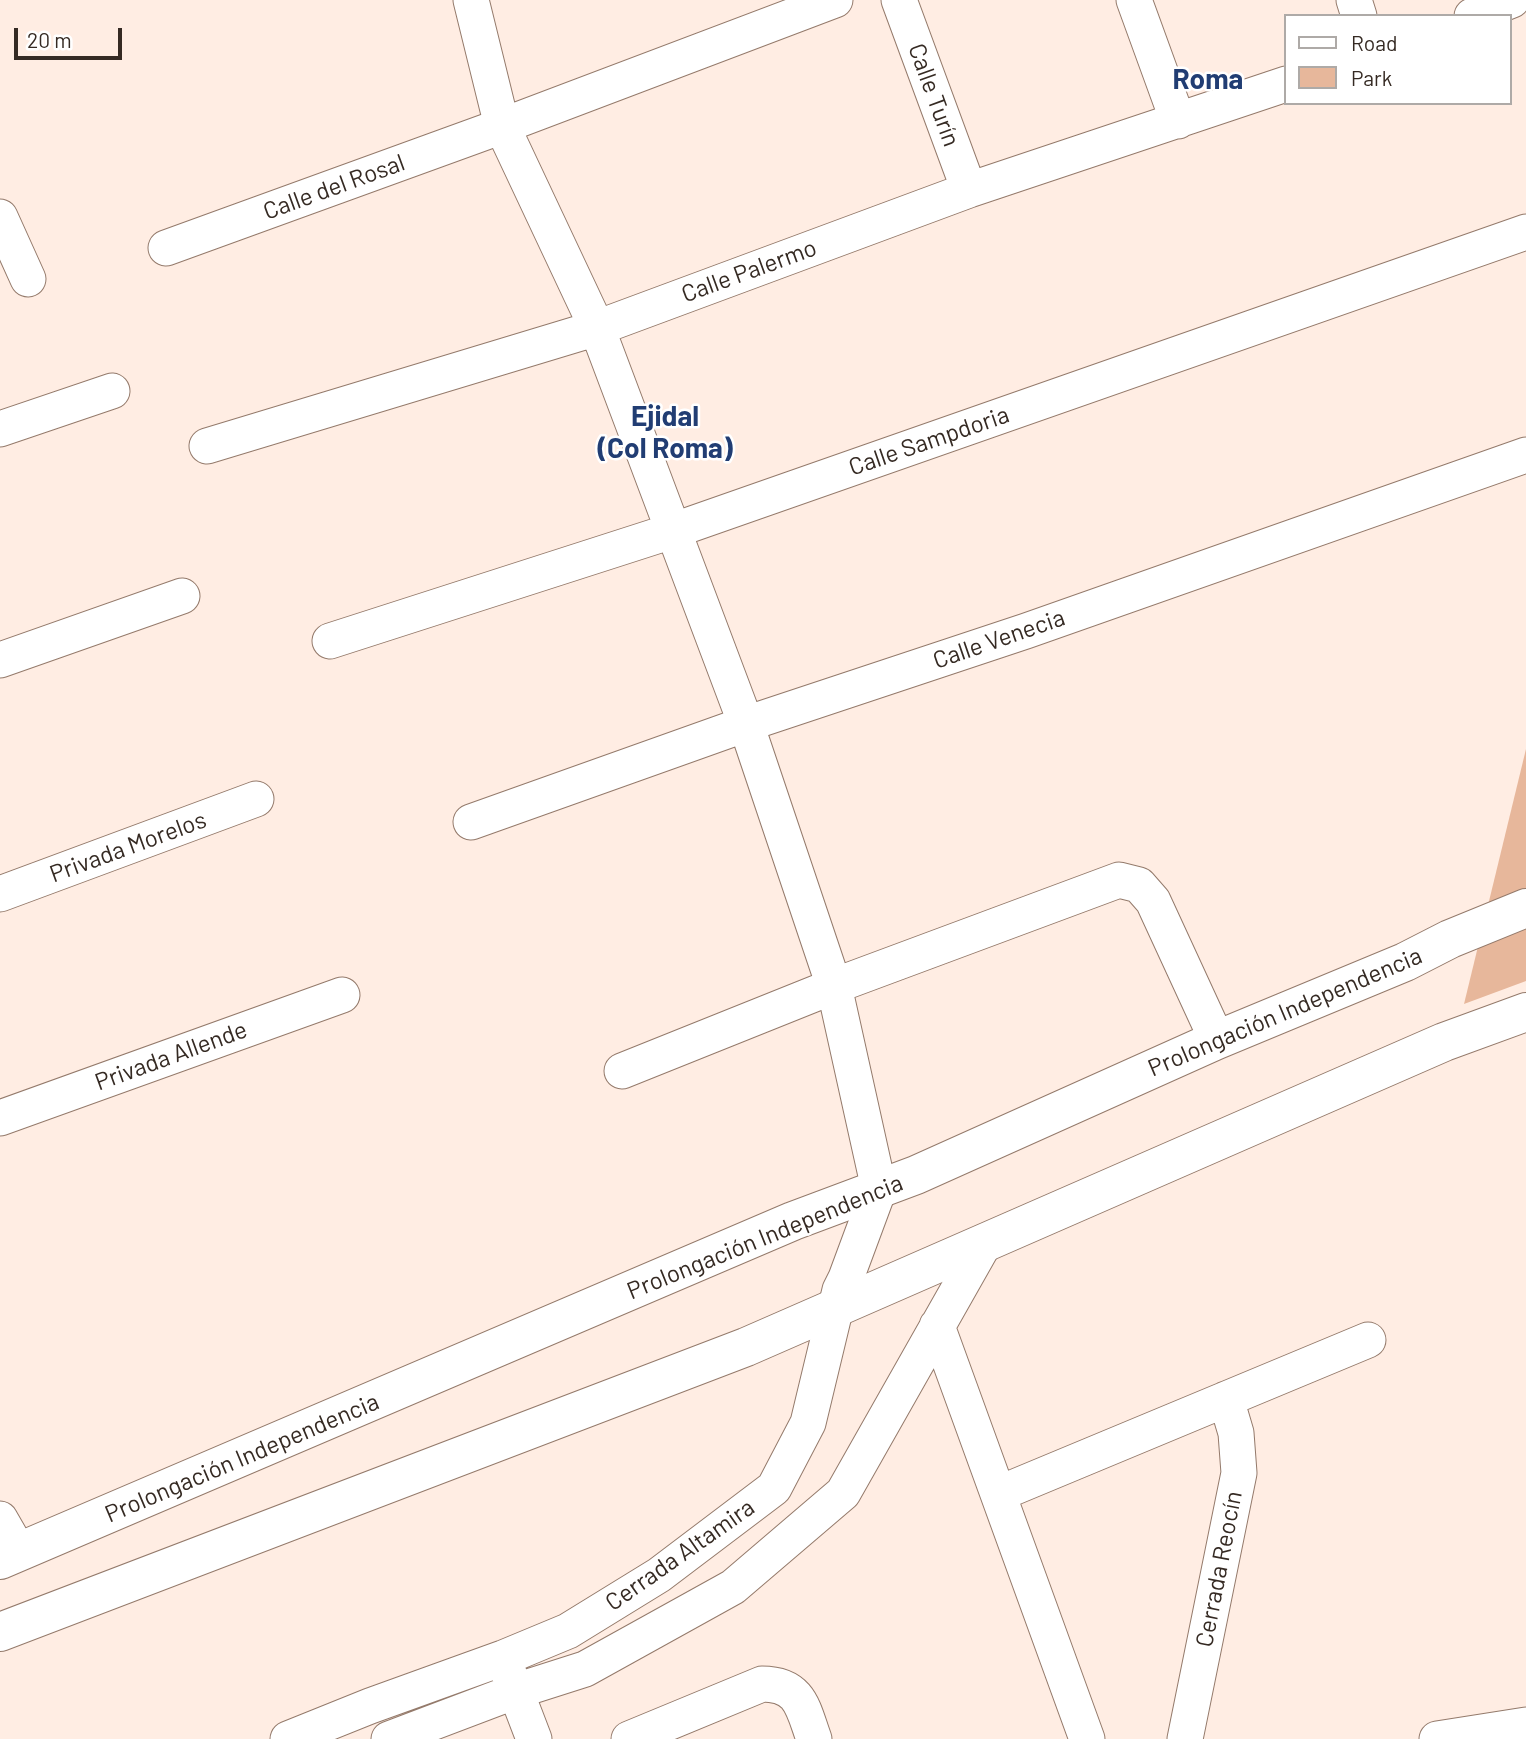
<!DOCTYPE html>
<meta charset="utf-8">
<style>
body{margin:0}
#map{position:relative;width:1526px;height:1739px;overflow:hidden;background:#ffede3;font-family:Barlow,sans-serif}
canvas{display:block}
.legend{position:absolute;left:1284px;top:14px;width:228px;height:91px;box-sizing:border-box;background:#fff;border:2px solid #aeaaa7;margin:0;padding:9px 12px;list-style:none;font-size:21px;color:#352a23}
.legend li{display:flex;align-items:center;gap:14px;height:35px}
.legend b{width:35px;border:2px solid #aeaaa7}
.scale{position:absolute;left:14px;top:28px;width:108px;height:32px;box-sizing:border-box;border:4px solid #352a23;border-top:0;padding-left:9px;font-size:21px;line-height:24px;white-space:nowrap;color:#352a23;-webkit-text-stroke:5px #fff;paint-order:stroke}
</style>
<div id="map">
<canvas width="1526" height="1739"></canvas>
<ul class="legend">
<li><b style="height:9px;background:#fff"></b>Road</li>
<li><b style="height:19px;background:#e7b79b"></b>Park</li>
</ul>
<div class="scale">20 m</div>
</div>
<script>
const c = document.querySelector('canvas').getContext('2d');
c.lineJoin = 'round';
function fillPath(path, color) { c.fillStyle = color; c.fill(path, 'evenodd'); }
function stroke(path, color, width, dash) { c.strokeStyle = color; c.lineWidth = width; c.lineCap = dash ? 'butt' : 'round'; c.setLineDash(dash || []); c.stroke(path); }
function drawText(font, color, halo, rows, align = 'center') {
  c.font = font + ' Barlow,sans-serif'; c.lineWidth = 5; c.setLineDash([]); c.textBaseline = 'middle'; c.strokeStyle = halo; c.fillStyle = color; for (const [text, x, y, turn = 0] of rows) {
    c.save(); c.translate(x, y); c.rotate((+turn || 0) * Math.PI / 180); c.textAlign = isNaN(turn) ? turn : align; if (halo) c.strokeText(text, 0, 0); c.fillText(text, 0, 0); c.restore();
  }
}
fillPath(new Path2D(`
 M 1526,749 L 1526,981 L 1464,1004 Z`), '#e7b79b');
const minor = new Path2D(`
 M 899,0 L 969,190
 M 1134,0 L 1178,121
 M 1354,0 L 1359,16
 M 1472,16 L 1512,0
 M 0,217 L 28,279
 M 166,248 L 502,126 L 835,0
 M 0,429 L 112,391
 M 207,446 L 597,328 L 969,190 L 1286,84
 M 330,641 L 672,531 L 1526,232
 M 0,660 L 182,596
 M 471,822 L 746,724 L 1026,631 L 1526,455
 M 0,894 L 256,799
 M 622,1071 L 834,986 L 1119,880 L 1139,885 L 1153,901 L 1217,1040
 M 0,1118 L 342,995
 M 937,1326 L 1087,1739
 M 998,1494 L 1368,1340
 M 0,1519 L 19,1552
 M 508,1671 L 534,1739
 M 288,1739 L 370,1706 L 503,1658 L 568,1631 L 659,1575 L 774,1488 L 808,1423 L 840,1290 L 846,1278 L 879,1189 L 834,986 L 746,724 L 597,328 L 502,126 L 471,0
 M 389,1739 L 516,1691 L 585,1669 L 733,1587 L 843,1493 L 984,1244
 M 629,1739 L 762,1684 C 801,1684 803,1709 814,1739
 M 1185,1739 L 1239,1473 L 1236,1433 L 1226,1399
 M 1437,1739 L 1526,1725`);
const tertiary = new Path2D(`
 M 0,1560 L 793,1221 L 916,1175 L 1217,1040 L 1405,962 L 1450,939 L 1526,908
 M 0,1632 L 746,1347 L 1444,1042 L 1526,1012`);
stroke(minor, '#947a6b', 37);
stroke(tertiary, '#947a6b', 40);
stroke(minor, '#fff', 35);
stroke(tertiary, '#fff', 38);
drawText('24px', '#352a23', '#fff', [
 ["Calle Turín",934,95,70],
 ["Calle del Rosal",334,187,-20],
 ["Calle Palermo",749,271,-20],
 ["Calle Sampdoria",929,441,-19],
 ["Calle Venecia",999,639,-19],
 ["Privada Morelos",128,847,-20],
 ["Prolongación Independencia",1285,1012,-23],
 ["Privada Allende",171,1056,-20],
 ["Prolongación Independencia",765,1237,-22],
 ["Prolongación Independencia",242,1458,-23],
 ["Cerrada Altamira",680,1555,-35],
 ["Cerrada Reocín",1219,1569,-79]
]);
drawText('bold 28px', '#213d73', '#fff', [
 ["Roma",1208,80],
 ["Ejidal",665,417],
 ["(Col Roma)",665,449]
]);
</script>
